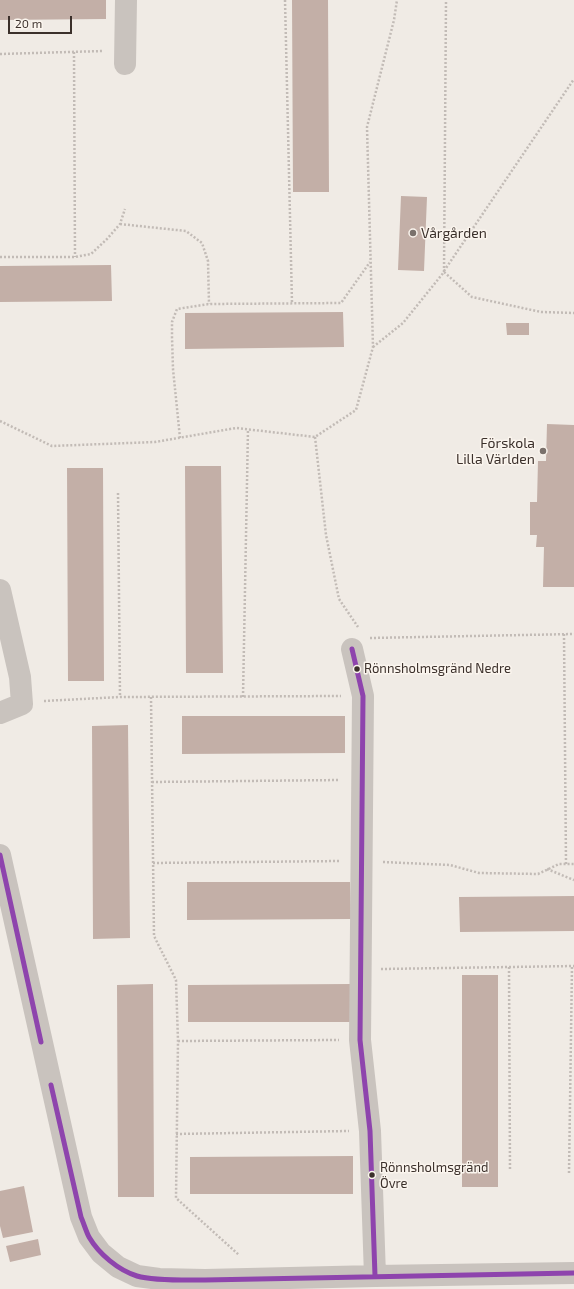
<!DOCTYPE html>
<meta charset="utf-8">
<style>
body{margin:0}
#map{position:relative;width:574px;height:1289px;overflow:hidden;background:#f0ebe5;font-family:"Exo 2",sans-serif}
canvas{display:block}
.scale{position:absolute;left:8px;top:16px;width:64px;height:18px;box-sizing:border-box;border:2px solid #3b302b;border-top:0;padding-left:5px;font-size:12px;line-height:14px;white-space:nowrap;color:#3b302b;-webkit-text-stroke:3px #fbf5ee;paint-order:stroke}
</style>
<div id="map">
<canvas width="574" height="1289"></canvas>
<div class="scale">20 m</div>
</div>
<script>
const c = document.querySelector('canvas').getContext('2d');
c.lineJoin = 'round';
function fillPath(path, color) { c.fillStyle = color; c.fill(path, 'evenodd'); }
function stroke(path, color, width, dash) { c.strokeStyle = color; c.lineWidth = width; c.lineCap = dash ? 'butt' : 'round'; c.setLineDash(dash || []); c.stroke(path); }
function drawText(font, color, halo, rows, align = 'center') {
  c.font = font + ' "Exo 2",sans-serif'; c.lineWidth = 3; c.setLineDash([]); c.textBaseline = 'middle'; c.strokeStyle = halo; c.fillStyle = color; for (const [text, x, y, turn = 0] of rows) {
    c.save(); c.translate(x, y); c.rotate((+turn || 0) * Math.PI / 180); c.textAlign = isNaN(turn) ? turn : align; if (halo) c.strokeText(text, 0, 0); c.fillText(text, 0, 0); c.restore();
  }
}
fillPath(new Path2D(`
 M 0,0 L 106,0 L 106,19 L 0,20 Z
 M 292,0 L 328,0 L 329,192 L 293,192 Z
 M 401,196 L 427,197 L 424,271 L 398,270 Z
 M 111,265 L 112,301 L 0,302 L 0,266 Z
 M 343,312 L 344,347 L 185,349 L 185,313 Z
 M 506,323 L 529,323 L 529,335 L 507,335 Z
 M 547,424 L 574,425 L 574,587 L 543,587 L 544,547 L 536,547 L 537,535 L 530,535 L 530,502 L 537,502 L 538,461 L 546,461 Z
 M 185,466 L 221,466 L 223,673 L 186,673 Z
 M 67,468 L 103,468 L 104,681 L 68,681 Z
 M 182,716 L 345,716 L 345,753 L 182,754 Z
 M 128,725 L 130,938 L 93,939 L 92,726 Z
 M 187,882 L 350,882 L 351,919 L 187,920 Z
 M 574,896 L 574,931 L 460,932 L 459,897 Z
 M 462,975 L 498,975 L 498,1187 L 462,1187 Z
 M 153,984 L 154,1197 L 118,1197 L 117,985 Z
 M 351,984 L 351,1022 L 188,1022 L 188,985 Z
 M 353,1156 L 353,1194 L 190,1194 L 190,1157 Z
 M 24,1186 L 33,1232 L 3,1238 L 0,1226 L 0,1191 Z
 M 38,1239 L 41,1255 L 10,1262 L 6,1246 Z`), '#c3afa7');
stroke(new Path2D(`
 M 285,0 L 292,303
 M 74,52 L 75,257
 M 0,54 L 103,51
 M 120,224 L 186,231 L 202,243 L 208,261 L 209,304
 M 0,257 L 75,257 L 91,254 L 107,239 L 120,224 L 125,209
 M 444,271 L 574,79
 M 444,272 L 446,0
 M 373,347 L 403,323 L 444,272 L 472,297 L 541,312 L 574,313
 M 0,421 L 52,446 L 155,442 L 236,428 L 315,437 L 356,410 L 373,347 L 367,127 L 394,20 L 397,0
 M 315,437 L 326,535 L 339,599 L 358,627
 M 180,438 L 173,369 L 172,337 L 172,322 L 177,309 L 209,304 L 341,303 L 370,262
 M 118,493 L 120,697
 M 564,634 L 566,864
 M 370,638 L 574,634
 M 151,697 L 154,936 L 176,980 L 178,1041 L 176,1198 L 239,1255
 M 243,697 L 248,429
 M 44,701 L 120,697 L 341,696
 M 152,782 L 340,780
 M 383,862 L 450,865 L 479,873 L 538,874 L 559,864 L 574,864
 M 153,863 L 340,861
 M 547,869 L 574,880
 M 509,967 L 510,1171
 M 381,969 L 574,966
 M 178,1041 L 339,1040
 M 176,1134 L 349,1131
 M 569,1173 L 572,966`), '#c2bbb6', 2.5, [2, 2]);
stroke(new Path2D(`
 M 125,64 L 126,0
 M 0,590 L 20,677 L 22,704 L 0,713
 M 352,649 L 363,696 L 360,1040 L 370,1131 L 375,1276
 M 0,855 L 81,1217 L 89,1237 L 101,1253 L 118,1267 L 137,1276 L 159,1279 L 205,1280 L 375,1276 L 574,1273`), '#c9c3be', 22);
stroke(new Path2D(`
 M 352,649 L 363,696 L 360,1040 L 370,1131 L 375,1276
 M 0,855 L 41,1042
 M 51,1085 L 81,1217 C 84,1224 86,1231 89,1237 C 99,1254 118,1270 137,1276 C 154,1281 186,1280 205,1280 L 574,1273`), '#8e44ad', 5);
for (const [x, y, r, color] of [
 [413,233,4,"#7a716c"],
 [543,451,4,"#7a716c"],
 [357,669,3.5,"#3b302b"],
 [372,1175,3.5,"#3b302b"]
]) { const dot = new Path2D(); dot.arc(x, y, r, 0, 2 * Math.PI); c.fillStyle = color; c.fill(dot); stroke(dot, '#fbf5ee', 1.5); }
drawText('13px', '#3b302b', '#fbf5ee', [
 ["Rönnsholmsgränd Nedre",364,669],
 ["Rönnsholmsgränd",380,1168],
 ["Övre",380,1184]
], 'left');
drawText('14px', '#3b302b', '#fbf5ee', [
 ["Vårgården",421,233],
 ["Förskola",535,443,"right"],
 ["Lilla Världen",535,459,"right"]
], 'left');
</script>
